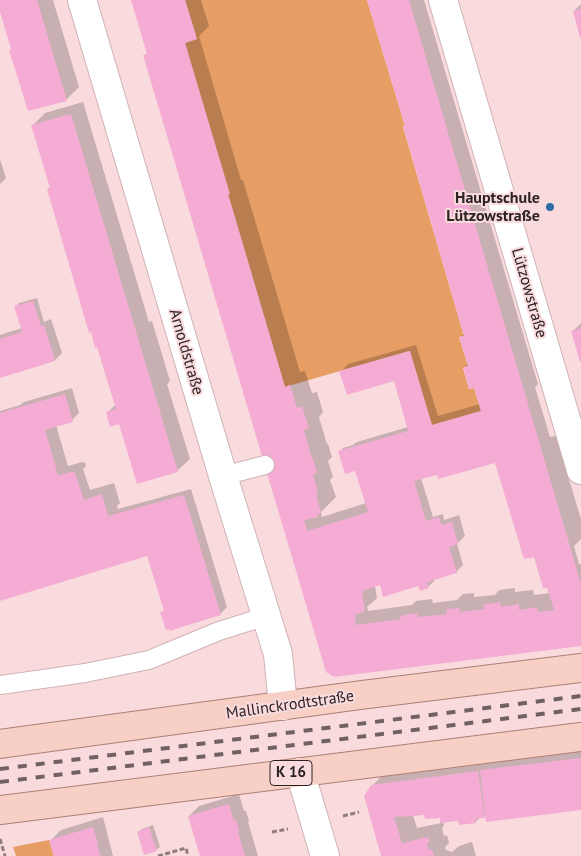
<!DOCTYPE html>
<meta charset="utf-8">
<style>
body{margin:0}
canvas{display:block;background:#f9dbde}
</style>
<canvas width="581" height="856"></canvas>
<script>
const c = document.querySelector('canvas').getContext('2d');
c.lineJoin = 'round';
function fillPath(path, color) { c.fillStyle = color; c.fill(path, 'evenodd'); }
function stroke(path, color, width, dash) { c.strokeStyle = color; c.lineWidth = width; c.lineCap = dash ? 'butt' : 'round'; c.setLineDash(dash || []); c.stroke(path); }
function drawText(font, color, halo, rows, align = 'center') {
  c.font = font + ' "PT Sans",sans-serif'; c.lineWidth = 4; c.setLineDash([]); c.textBaseline = 'middle'; c.strokeStyle = halo; c.fillStyle = color; for (const [text, x, y, turn = 0] of rows) {
    c.save(); c.translate(x, y); c.rotate((+turn || 0) * Math.PI / 180); c.textAlign = isNaN(turn) ? turn : align; if (halo) c.strokeText(text, 0, 0); c.fillText(text, 0, 0); c.restore();
  }
}
fillPath(new Path2D(`
 M 185,0 L 367,0 L 405,126 L 403,127 L 464,336 L 459,337 L 468,366 L 463,368 L 469,389 L 474,388 L 481,411 L 432,425 L 409,351 L 285,387 L 228,194 L 229,193 L 185,43 L 197,39 Z
 M 49,840 L 54,856 L 16,856 L 13,847 Z`), '#e69e65');
fillPath(new Path2D(`
 M 0,0 L 53,0 L 79,87 L 66,100 L 12,48 L 0,7 Z
 M 133,0 L 201,0 L 209,26 L 199,36 L 241,180 L 243,180 L 300,372 L 305,371 L 312,393 L 317,392 L 323,412 L 319,417 L 327,444 L 328,444 L 332,457 L 328,461 L 333,477 L 330,480 L 336,497 L 321,512 L 322,517 L 366,503 L 356,469 L 340,452 L 343,448 L 353,445 L 357,442 L 408,427 L 395,379 L 341,372 L 348,364 L 416,345 L 438,416 L 480,404 L 475,387 L 464,368 L 468,363 L 461,337 L 465,333 L 404,127 L 406,125 L 369,0 L 424,0 L 538,384 L 535,387 L 550,437 L 556,436 L 581,519 L 581,539 L 574,546 L 579,564 L 581,564 L 581,644 L 335,675 L 145,56 L 148,52 ZM 496,461 L 550,593 L 534,595 L 533,590 L 515,592 L 515,588 L 499,590 L 495,595 L 474,597 L 474,593 L 463,594 L 457,600 L 433,603 L 432,599 L 416,601 L 412,605 L 368,611 L 367,607 L 377,598 L 375,586 L 381,584 L 419,585 L 428,587 L 435,580 L 435,579 L 456,572 L 463,565 L 457,544 L 465,536 L 459,515 L 444,520 L 443,514 L 433,517 L 421,478 L 437,473 Z
 M 581,4 L 581,35 L 574,11 Z
 M 83,102 L 149,322 L 152,321 L 170,381 L 167,384 L 190,459 L 177,471 L 107,413 L 116,404 L 48,189 L 51,186 L 33,125 L 45,113 Z
 M 0,159 L 6,178 L 0,184 Z
 M 37,298 L 44,322 L 51,319 L 62,353 L 55,360 L 0,377 L 0,335 L 22,328 L 16,306 L 19,303 Z
 M 581,323 L 581,360 L 573,331 Z
 M 72,388 L 79,413 L 72,420 L 56,425 L 68,466 L 82,462 L 85,463 L 86,466 L 83,469 L 90,490 L 114,483 L 120,503 L 117,506 L 118,509 L 191,489 L 227,607 L 220,614 L 162,613 L 165,610 L 148,555 L 0,599 L 0,411 L 20,405 L 24,402 Z
 M 581,745 L 581,809 L 487,815 L 484,817 L 480,818 L 475,822 L 459,820 L 443,821 L 444,826 L 442,828 L 444,836 L 447,835 L 449,843 L 445,847 L 446,850 L 452,852 L 459,846 L 472,842 L 476,856 L 382,856 L 372,786 L 387,770 ZM 425,814 L 441,816 L 441,823 L 417,828 L 413,815 Z
 M 239,794 L 244,811 L 246,811 L 249,821 L 248,822 L 258,856 L 201,856 L 189,816 L 199,806 Z
 M 103,817 L 113,856 L 55,856 L 51,840 L 61,830 Z
 M 153,825 L 160,847 L 156,850 L 138,832 L 142,829 Z`), '#0003');
fillPath(new Path2D(`
 M 0,0 L 37,0 L 67,101 L 28,111 L 9,50 L 11,49 L 0,12 Z
 M 131,0 L 185,0 L 197,39 L 185,43 L 230,194 L 228,194 L 285,387 L 290,385 L 297,408 L 302,406 L 309,428 L 304,430 L 312,459 L 313,459 L 317,473 L 313,474 L 318,493 L 316,494 L 321,513 L 317,515 L 318,517 L 304,520 L 307,531 L 368,512 L 355,471 L 345,474 L 338,451 L 408,431 L 394,381 L 347,395 L 339,371 L 410,351 L 432,425 L 481,411 L 474,388 L 469,389 L 463,367 L 468,366 L 459,337 L 464,336 L 403,126 L 405,126 L 367,0 L 409,0 L 581,584 L 581,646 L 334,677 L 326,672 L 143,55 L 147,54 ZM 495,463 L 524,559 L 534,557 L 543,588 L 547,588 L 554,610 L 538,612 L 537,607 L 519,610 L 519,604 L 501,607 L 500,602 L 483,605 L 484,609 L 460,612 L 459,608 L 446,609 L 447,614 L 418,617 L 417,613 L 400,616 L 401,619 L 356,625 L 355,615 L 365,611 L 362,591 L 380,585 L 383,597 L 418,586 L 420,591 L 429,588 L 427,582 L 457,573 L 449,547 L 458,544 L 452,522 L 442,525 L 439,517 L 426,521 L 414,481 L 437,475 L 438,479 Z
 M 581,9 L 581,38 L 580,38 L 573,11 Z
 M 71,114 L 178,472 L 137,484 L 119,424 L 110,427 L 106,412 L 116,409 L 97,347 L 95,348 L 91,332 L 89,333 L 47,189 L 50,188 L 31,125 Z
 M 33,301 L 41,326 L 44,325 L 55,361 L 0,378 L 0,339 L 22,332 L 14,306 Z
 M 581,328 L 581,362 L 580,362 L 571,331 Z
 M 65,394 L 73,422 L 45,430 L 58,475 L 72,472 L 75,473 L 84,500 L 102,494 L 108,516 L 184,495 L 221,615 L 169,631 L 169,629 L 166,630 L 160,612 L 164,611 L 147,556 L 0,601 L 0,413 Z
 M 581,758 L 581,810 L 486,822 L 480,770 Z
 M 478,771 L 485,818 L 475,819 L 476,823 L 459,825 L 458,821 L 440,823 L 440,818 L 425,819 L 424,815 L 403,817 L 402,816 L 394,817 L 402,843 L 428,837 L 430,842 L 427,843 L 429,850 L 432,849 L 434,856 L 381,856 L 364,796 L 371,785 Z
 M 229,804 L 234,821 L 236,820 L 238,826 L 239,832 L 238,832 L 245,856 L 200,856 L 188,816 Z
 M 93,827 L 98,843 L 97,843 L 100,856 L 54,856 L 49,840 Z
 M 149,827 L 157,851 L 144,855 L 137,832 Z`), '#f5acd4');
const lane = new Path2D(`
 M 223,476 L 265,465
 M 0,685 L 85,673 L 149,660 L 219,631 L 267,616`);
const street = new Path2D(`
 M 82,0 L 223,476 L 278,654 L 283,706
 M 443,0 L 581,470
 M 300,772 L 325,856`);
const primary = new Path2D(`
 M 0,744 L 361,695 L 581,668
 M 0,810 L 581,737`);
stroke(lane, '#cfb2b5', 20);
stroke(street, '#cfb2b5', 30);
stroke(primary, '#ad7e74', 30);
stroke(new Path2D(`
 M 343,816 L 359,812
 M 272,832 L 288,829
 M 0,839 L 5,856
 M 158,856 L 186,848 L 188,856`), '#907c7e', 3, [5, 2.5]);
stroke(lane, '#fff', 18);
stroke(street, '#fff', 28);
stroke(primary, '#f7cfc5', 28);
stroke(new Path2D(`
 M 0,769 L 581,696
 M 0,782 L 581,709`), '#726163', 4, [9, 9]);
for (const [x, y, r, color] of [
 [550,207,5,"#2e6ca3"]
]) { const dot = new Path2D(); dot.arc(x, y, r, 0, 2 * Math.PI); c.fillStyle = color; c.fill(dot); stroke(dot, '#f9dbde', 2); }
for (const [x, y, w] of [
 [291,773,42]
]) { const box = new Path2D(); box.roundRect(x - w / 2, y - 12.5, w, 25, 4); c.fillStyle = '#f9dbde'; c.fill(box); stroke(box, '#2d2224', 1); }
drawText('bold 15px', '#2d2224', null, [
 ["K 16",291,773]
]);
drawText('bold 16px', '#2d2224', '#f9dbde', [
 ["Hauptschule",540,198],
 ["Lützowstraße",540,216]
], 'right');
drawText('16px', '#2d2224', '#f9dbde', [
 ["Lützowstraße",529,293,74],
 ["Arnoldstraße",186,352,74],
 ["Mallinckrodtstraße",290,705,-8]
]);
</script>
